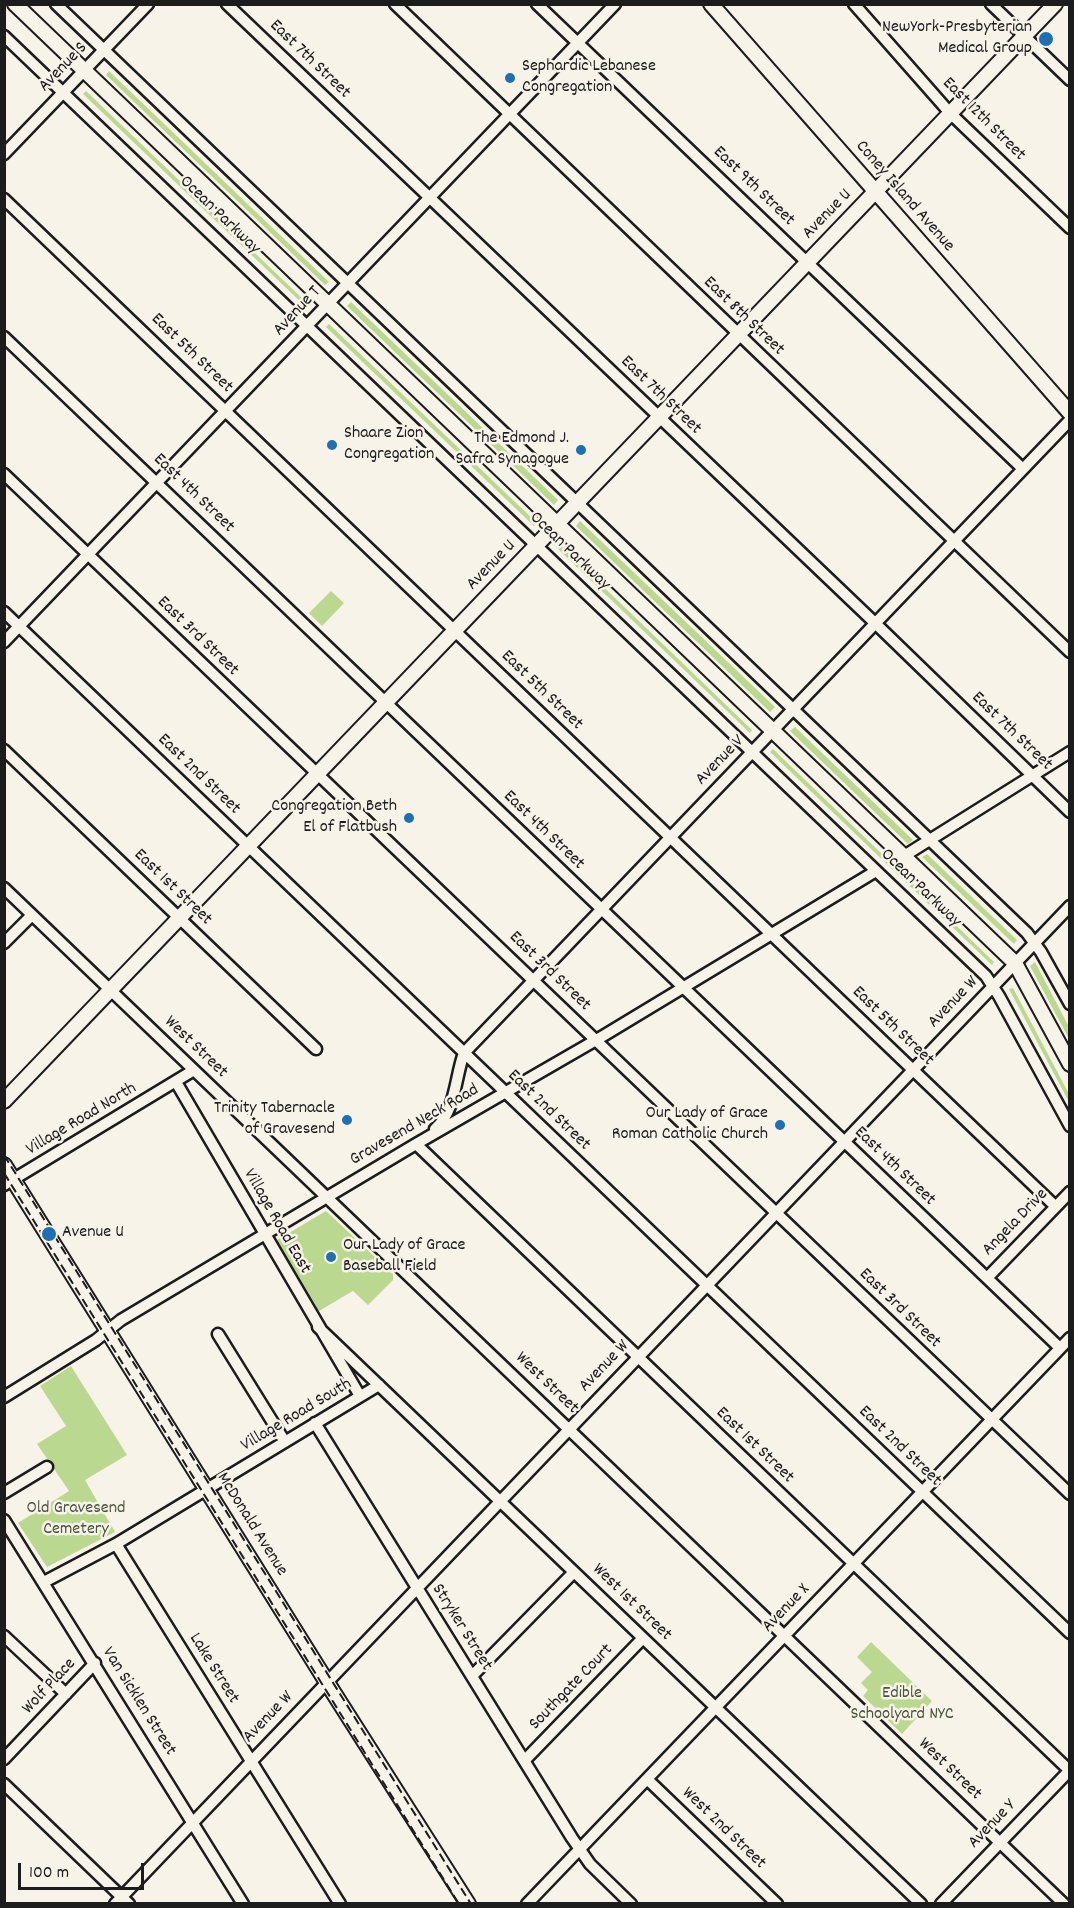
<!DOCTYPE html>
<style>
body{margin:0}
#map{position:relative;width:1074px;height:1908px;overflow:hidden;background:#f7f3e8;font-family:Dekko,sans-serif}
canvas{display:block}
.frame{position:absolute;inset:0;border:6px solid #1c1c1c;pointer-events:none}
.scale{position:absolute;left:18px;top:1863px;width:126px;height:27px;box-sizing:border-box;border:3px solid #1c1c1c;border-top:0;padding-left:8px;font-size:18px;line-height:21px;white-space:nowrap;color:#1c1c1c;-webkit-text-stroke:4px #f7f3e8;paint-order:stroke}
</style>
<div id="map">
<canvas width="1074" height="1908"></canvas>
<div class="frame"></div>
<div class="scale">100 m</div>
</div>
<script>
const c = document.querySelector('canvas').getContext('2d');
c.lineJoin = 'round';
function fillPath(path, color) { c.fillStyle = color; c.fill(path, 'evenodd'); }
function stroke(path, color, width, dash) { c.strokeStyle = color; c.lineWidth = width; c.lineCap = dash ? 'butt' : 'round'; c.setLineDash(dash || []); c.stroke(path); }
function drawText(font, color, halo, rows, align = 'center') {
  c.font = font + ' Dekko,sans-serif'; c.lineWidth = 5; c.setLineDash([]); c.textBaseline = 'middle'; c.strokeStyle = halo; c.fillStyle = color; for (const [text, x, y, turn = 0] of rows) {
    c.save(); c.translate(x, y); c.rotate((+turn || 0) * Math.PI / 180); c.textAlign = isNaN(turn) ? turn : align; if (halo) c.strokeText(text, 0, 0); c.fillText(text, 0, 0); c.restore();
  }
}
fillPath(new Path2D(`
 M 109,71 L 329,282 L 325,285 L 106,75 Z
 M 86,91 L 307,303 L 305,306 L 83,94 Z
 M 351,302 L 558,500 L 554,505 L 347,306 Z
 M 329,324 L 537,523 L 534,526 L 326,327 Z
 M 580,521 L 775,707 L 770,712 L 576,526 Z
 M 559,544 L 752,730 L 750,733 L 556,547 Z
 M 331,591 L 344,603 L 322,626 L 309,613 Z
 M 795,727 L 913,840 L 908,844 L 790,731 Z
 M 773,749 L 994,962 L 992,965 L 770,752 Z
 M 927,854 L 1017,940 L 1014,944 L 922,857 Z
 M 1035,962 L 1069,1027 L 1069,1039 L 1030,966 Z
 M 1013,988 L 1069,1094 L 1069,1102 L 1009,989 Z
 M 326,1211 L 393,1274 L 393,1280 L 368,1305 L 353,1291 L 319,1311 L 277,1240 Z
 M 71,1366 L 127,1455 L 85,1480 L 115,1532 L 47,1567 L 18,1523 L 69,1491 L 37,1444 L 66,1426 L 40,1386 Z
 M 871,1642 L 932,1701 L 902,1734 L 863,1696 L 868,1690 L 861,1683 L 872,1672 L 857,1657 Z`), '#bbd890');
const minor = new Path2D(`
 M 56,4 L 1027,933 L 1041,952 L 1070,1004
 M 227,4 L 875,623 L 1070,812
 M 395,4 L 1070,652
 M 537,4 L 1023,469
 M 854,4 L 950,113 L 1070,228
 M 991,4 L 1070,80
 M 4,36 L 986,976 L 999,996 L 1070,1126
 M 4,154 L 148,4
 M 4,199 L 1055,1206
 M 4,337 L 1060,1348
 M 4,474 L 1070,1494
 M 4,612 L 1070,1633
 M 4,642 L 615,4
 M 4,750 L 316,1049
 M 904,856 L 1070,752
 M 4,888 L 1064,1904
 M 4,943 L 32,915
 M 176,1082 L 360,1396
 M 435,1129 C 456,1111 455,1077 464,1053 L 1070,420
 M 416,1144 L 1070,1771
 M 4,1185 L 194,1070
 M 987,1278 L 1070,1192
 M 318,1327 L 921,1904
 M 218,1334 L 285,1442
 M 4,1397 L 96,1340 L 121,1320 L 416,1144 L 603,1036 L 876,871
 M 315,1423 L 572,1838 L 590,1864 L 631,1904
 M 4,1493 L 47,1467
 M 4,1520 L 243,1904
 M 116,1544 L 340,1904
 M 44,1582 L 116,1544 L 379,1385
 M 4,1636 L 66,1694
 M 472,1676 L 574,1572
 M 4,1759 L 95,1663
 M 525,1760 L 643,1638
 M 647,1779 L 777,1904
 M 4,1784 L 129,1904
 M 115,1904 L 1070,906
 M 527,1904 L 1070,1338
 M 941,1904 L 1070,1770`);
const major = new Path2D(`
 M 15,4 L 1015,963 L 1070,1064
 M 711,4 L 1070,413
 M 4,1101 L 1055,4
 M 4,1165 L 333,1692 L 468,1904`);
stroke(minor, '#1c1c1c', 15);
stroke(major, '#1c1c1c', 18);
stroke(minor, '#f7f3e8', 10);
stroke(major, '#f7f3e8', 14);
stroke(new Path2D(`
 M 4,1155 L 471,1904
 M 4,1173 L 459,1904`), '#1c1c1c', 2, [9, 4.5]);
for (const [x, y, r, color] of [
 [1046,39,8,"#1f6fb2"],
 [510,78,6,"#1f6fb2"],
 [332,445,6,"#1f6fb2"],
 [581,450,6,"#1f6fb2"],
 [409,818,6,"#1f6fb2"],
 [347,1120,6,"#1f6fb2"],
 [780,1125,6,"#1f6fb2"],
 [49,1234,8,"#1f6fb2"],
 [331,1257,6,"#1f6fb2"]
]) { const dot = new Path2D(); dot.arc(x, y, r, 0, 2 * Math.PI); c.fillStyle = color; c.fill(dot); stroke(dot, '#f7f3e8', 2); }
drawText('18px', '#1c1c1c', '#f7f3e8', [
 ["NewYork-Presbyterian",1032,29],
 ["Medical Group",1032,50],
 ["Sephardic Lebanese",522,68,"left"],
 ["Congregation",522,89,"left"],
 ["Shaare Zion",344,435,"left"],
 ["Congregation",344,456,"left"],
 ["The Edmond J.",569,440],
 ["Safra Synagogue",569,461],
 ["Congregation Beth",397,808],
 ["El of Flatbush",397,829],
 ["Trinity Tabernacle",335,1110],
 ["of Gravesend",335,1131],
 ["Our Lady of Grace",768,1115],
 ["Roman Catholic Church",768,1136],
 ["Avenue U",62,1234,"left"],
 ["Our Lady of Grace",343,1247,"left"],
 ["Baseball Field",343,1268,"left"]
], 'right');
drawText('18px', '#1c1c1c', '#f7f3e8', [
 ["East 7th Street",309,60,44],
 ["Avenue S",64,68,-46],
 ["East 12th Street",983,120,45],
 ["East 9th Street",753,187,44],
 ["Coney Island Avenue",904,197,49],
 ["Avenue U",828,215,-46],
 ["Ocean Parkway",219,216,44],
 ["Avenue T",298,312,-47],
 ["East 8th Street",743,317,44],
 ["East 5th Street",191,354,44],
 ["East 7th Street",660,396,44],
 ["East 4th Street",193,494,44],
 ["Ocean Parkway",569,552,44],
 ["Avenue U",492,566,-46],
 ["East 3rd Street",197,637,44],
 ["East 5th Street",541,691,44],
 ["East 7th Street",1011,732,44],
 ["Avenue V",721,761,-46],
 ["East 2nd Street",198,775,44],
 ["East 4th Street",543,831,44],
 ["East 1st Street",172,888,44],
 ["Ocean Parkway",920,889,44],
 ["East 3rd Street",549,972,44],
 ["Avenue W",954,1003,-46],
 ["East 5th Street",892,1027,44],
 ["West Street",195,1048,44],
 ["East 2nd Street",548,1111,44],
 ["Village Road North",82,1120,-31],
 ["Gravesend Neck Road",415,1126,-30],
 ["East 4th Street",894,1167,44],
 ["Village Road East",276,1222,60],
 ["Angela Drive",1016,1223,-46],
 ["East 3rd Street",899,1309,44],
 ["Avenue W",605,1367,-46],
 ["West Street",546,1384,44],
 ["Village Road South",297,1416,-31],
 ["East 1st Street",754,1446,44],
 ["East 2nd Street",899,1447,44],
 ["McDonald Avenue",251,1525,58],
 ["West 1st Street",631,1603,44],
 ["Avenue X",787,1609,-46],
 ["Stryker Street",461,1628,58],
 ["Lake Street",213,1669,58],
 ["Wolf Place",50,1687,-47],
 ["Southgate Court",572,1688,-46],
 ["Van Sicklen Street",138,1702,58],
 ["Avenue W",269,1718,-46],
 ["West Street",949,1770,44],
 ["Avenue Y",993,1825,-46],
 ["West 2nd Street",723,1829,44]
]);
drawText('18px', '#4c543f', '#f7f3e8', [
 ["Old Gravesend",76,1510],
 ["Cemetery",76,1531],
 ["Edible",902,1695],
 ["Schoolyard NYC",902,1716]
]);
</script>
